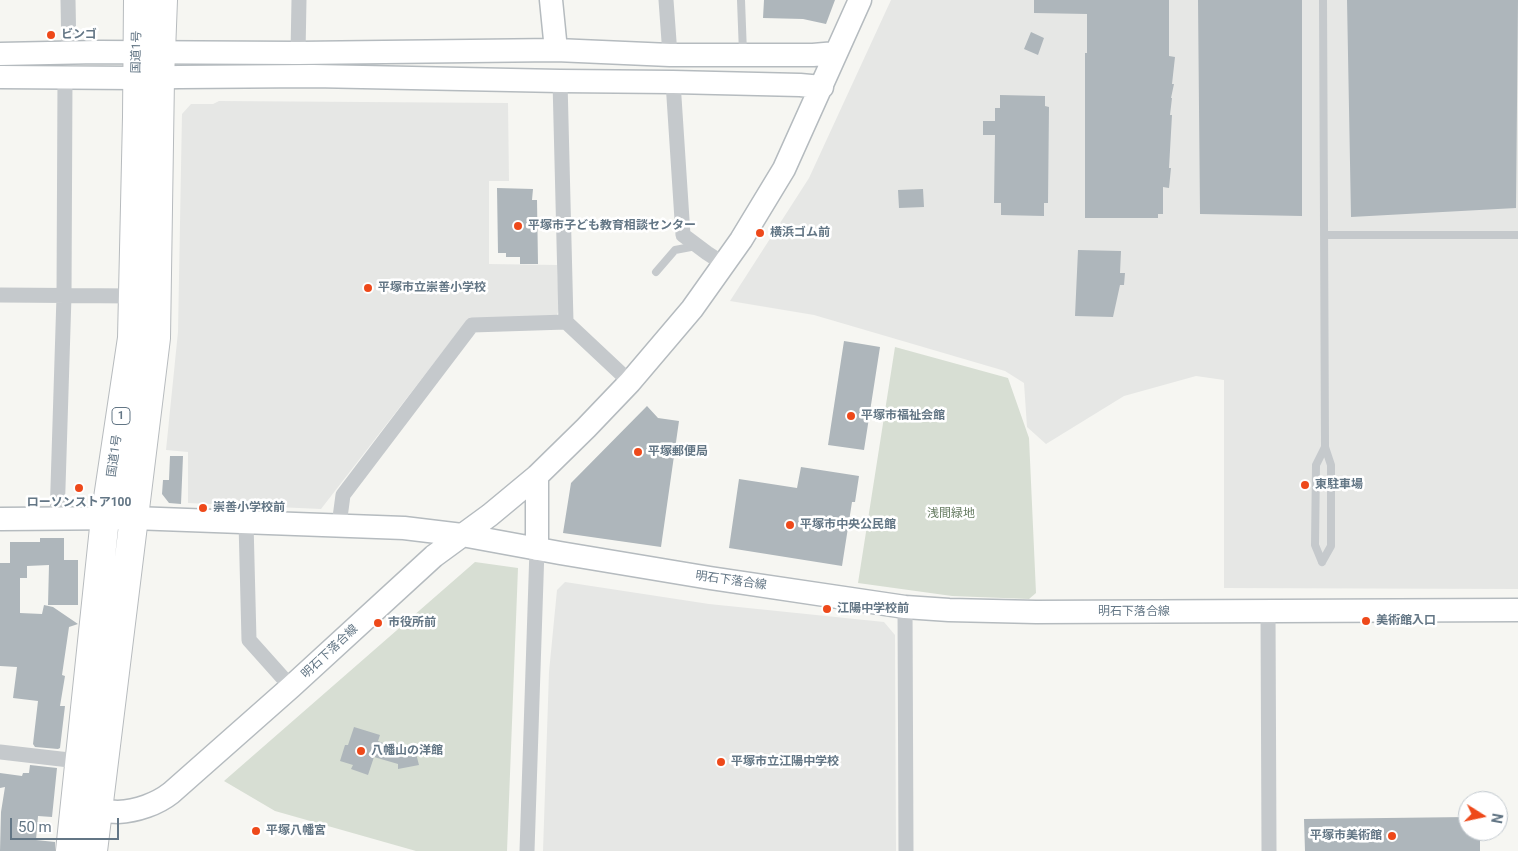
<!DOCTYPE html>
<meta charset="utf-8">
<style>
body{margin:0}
#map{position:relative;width:1518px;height:851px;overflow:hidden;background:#f6f6f2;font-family:Roboto,sans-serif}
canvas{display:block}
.north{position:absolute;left:1458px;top:791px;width:50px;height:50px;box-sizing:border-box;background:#fff;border:1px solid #c1c8ce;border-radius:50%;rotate:100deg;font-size:14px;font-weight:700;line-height:20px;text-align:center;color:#637685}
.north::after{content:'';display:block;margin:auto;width:18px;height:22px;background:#ee491a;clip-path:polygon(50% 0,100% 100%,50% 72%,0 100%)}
.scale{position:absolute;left:10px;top:818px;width:109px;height:22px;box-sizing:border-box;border:2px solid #637685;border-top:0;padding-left:6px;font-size:15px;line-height:18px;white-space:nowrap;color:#637685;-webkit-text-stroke:4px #fff;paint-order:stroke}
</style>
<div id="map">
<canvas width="1518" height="851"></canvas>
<div class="north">N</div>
<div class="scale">50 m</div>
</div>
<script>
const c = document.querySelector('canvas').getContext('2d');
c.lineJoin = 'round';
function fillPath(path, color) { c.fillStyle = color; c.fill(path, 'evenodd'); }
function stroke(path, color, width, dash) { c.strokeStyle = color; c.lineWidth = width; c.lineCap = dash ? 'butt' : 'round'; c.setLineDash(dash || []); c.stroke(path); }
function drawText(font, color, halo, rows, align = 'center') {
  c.font = font + ' Roboto,"Noto Sans JP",sans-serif'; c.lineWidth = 5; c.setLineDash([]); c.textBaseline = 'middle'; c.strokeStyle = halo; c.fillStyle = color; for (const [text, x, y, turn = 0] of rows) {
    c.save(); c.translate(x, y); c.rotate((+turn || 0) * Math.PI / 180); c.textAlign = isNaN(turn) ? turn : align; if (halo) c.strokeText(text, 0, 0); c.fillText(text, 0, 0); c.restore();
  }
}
fillPath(new Path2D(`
 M 891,0 L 1518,0 L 1518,589 L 1224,588 L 1224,380 L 1196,376 L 1124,396 L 1046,444 L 1027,427 L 1024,383 L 1005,371 L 814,315 L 730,301 L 809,178 Z
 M 219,101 L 508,103 L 509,181 L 489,181 L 489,264 L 557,265 L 559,310 L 556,317 L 468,319 L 321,509 L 188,503 L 188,452 L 166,450 L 178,332 L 182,114 L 191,104 L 213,104 Z
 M 565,582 L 709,604 L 884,622 L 895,635 L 896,851 L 543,851 L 549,672 L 557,590 Z`), '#e6e7e5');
fillPath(new Path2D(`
 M 895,347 L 1008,378 L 1029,438 L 1036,593 L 1029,599 L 952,596 L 858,583 Z
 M 475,562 L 518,568 L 507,851 L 416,851 L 275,811 L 224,781 Z`), '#d7ded3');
fillPath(new Path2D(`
 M 764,0 L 835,0 L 826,24 L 803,19 L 763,18 Z
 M 1034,0 L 1169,0 L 1169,56 L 1175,57 L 1172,84 L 1174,84 L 1171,98 L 1172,98 L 1170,115 L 1172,115 L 1169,168 L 1171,168 L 1169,188 L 1163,187 L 1163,214 L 1158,214 L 1158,218 L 1085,218 L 1085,53 L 1087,53 L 1087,14 L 1034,13 Z
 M 1198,0 L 1302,0 L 1302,216 L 1200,214 Z
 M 1347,0 L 1518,0 L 1516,208 L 1351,217 Z
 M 1031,32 L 1044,38 L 1038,55 L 1024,49 Z
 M 1000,95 L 1045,96 L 1045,106 L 1049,107 L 1048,203 L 1044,203 L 1044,216 L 1001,215 L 1001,203 L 994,203 L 995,135 L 983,135 L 983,121 L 995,121 L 995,108 L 1000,108 Z
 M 497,188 L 533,189 L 532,200 L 537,200 L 538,264 L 520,264 L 520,257 L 506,257 L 506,253 L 498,253 Z
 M 923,189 L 924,207 L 899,208 L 898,190 Z
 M 1078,250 L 1121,251 L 1120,273 L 1125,273 L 1124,285 L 1120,285 L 1113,317 L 1075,316 Z
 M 844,341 L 880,347 L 864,450 L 828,445 Z
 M 647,406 L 658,418 L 679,421 L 661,547 L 563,533 L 571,483 Z
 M 170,456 L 183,456 L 181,504 L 169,503 L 162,494 L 163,480 L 169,480 Z
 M 801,467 L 859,476 L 855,502 L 852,502 L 842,566 L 729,548 L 739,479 L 797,488 Z
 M 40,538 L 64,538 L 64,560 L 78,560 L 78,605 L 48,605 L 49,565 L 27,566 L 27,578 L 20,578 L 20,613 L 42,614 L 44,605 L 53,607 L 78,624 L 69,627 L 62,675 L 65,676 L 60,706 L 65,706 L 60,748 L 58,749 L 35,747 L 33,744 L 38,701 L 13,698 L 17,667 L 0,666 L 0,563 L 10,563 L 10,542 L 40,542 Z
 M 354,727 L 380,735 L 378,741 L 383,743 L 380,753 L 414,746 L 419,765 L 398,769 L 398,764 L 374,757 L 368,775 L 351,769 L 353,765 L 340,761 L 345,745 L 348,745 Z
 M 30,765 L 57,768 L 52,817 L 38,816 L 36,840 L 55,842 L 55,851 L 0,851 L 1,812 L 5,787 L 0,788 L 0,773 L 22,776 L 23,773 L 29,773 Z
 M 1468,817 L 1468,831 L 1480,831 L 1480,851 L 1305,851 L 1304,819 Z`), '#aeb6bb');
const secondary = new Path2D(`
 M 551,0 L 556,50
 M 0,54 L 98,52 L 298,53 L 556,50 L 670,55 L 813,55 L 836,53
 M 0,77 L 136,78 L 179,77 L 313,76 L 560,81 L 673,82 L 800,85 L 822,87
 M 0,519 L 133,518 L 404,528 L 462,535 L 560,553 L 710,578 L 905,607 L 949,610 L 1036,612 L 1518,610
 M 537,549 L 537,476
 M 85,818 L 90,812 C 100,810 109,812 118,812 C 137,811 157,804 171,793 L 291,687 L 434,556 L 490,515 L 537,476 L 586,428 L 630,382 L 692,309 L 741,240 L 784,169 L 860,0`);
const highway = new Path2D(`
 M 70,851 L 105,518 L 132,338 L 137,117 L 138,0
 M 93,851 L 156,338 L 160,78 L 163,0`);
stroke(secondary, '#b5bbbf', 25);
stroke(highway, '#b7bbbe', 30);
stroke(new Path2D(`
 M 741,0 L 743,53
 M 1324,235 L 1518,235
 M 656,272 L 675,250 L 696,246
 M 1322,562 L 1331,546 L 1331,465 L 1325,447 L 1323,0
 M 1322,562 L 1315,545 L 1316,465 L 1325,447`), '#c5c9cc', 8);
stroke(new Path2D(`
 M 68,0 L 69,53
 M 666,0 L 670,55
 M 298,53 L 299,0
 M 673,82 L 683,235 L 707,253 L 724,264
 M 0,295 L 134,296
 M 566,322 L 630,382
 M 57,519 L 64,296 L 65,78
 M 246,522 L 249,640 L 291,687
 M 339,525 L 343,495 L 472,325 L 566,322 L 560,81
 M 905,607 L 906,851
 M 1268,611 L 1269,851
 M 0,752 L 78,761
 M 527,851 L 537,549`), '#c5c9cc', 15);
stroke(secondary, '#fff', 22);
stroke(highway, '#fff', 28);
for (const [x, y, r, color] of [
 [51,35,5,"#ee491a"],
 [518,226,5,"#ee491a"],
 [760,233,5,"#ee491a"],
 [368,288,5,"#ee491a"],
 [851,416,5,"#ee491a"],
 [638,452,5,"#ee491a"],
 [1305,485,5,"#ee491a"],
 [79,488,5,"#ee491a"],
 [203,508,5,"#ee491a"],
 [790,525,5,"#ee491a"],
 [827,609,5,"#ee491a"],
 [1366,621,5,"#ee491a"],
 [378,623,5,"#ee491a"],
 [361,751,5,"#ee491a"],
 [721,762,5,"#ee491a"],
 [256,831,5,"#ee491a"],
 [1392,836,5,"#ee491a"]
]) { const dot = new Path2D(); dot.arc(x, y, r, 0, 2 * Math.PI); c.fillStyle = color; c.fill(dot); stroke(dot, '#fff', 2); }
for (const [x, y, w] of [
 [121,416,18]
]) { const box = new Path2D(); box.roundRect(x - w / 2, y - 8.5, w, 17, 4); c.fillStyle = '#fff'; c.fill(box); stroke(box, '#637685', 1); }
drawText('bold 11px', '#637685', null, [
 ["1",121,416]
]);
drawText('bold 12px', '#637685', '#fff', [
 ["ビンゴ",61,35],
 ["平塚市子ども教育相談センター",528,226],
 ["横浜ゴム前",770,233],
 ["平塚市立崇善小学校",378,288],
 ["平塚市福祉会館",861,416],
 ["平塚郵便局",648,452],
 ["東駐車場",1315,485],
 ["ローソンストア100",79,503,"center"],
 ["崇善小学校前",213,508],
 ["平塚市中央公民館",800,525],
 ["江陽中学校前",837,609],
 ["美術館入口",1376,621],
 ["市役所前",388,623],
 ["八幡山の洋館",371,751],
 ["平塚市立江陽中学校",731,762],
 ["平塚八幡宮",266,831],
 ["平塚市美術館",1382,836,"right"]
], 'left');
drawText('12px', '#637685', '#fff', [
 ["国道1号",137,52,-89],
 ["国道1号",115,456,-82],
 ["明石下落合線",731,581,8],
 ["明石下落合線",1134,612],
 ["明石下落合線",330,652,-43]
]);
drawText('12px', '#677c62', '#fff', [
 ["浅間緑地",951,514]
]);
</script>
